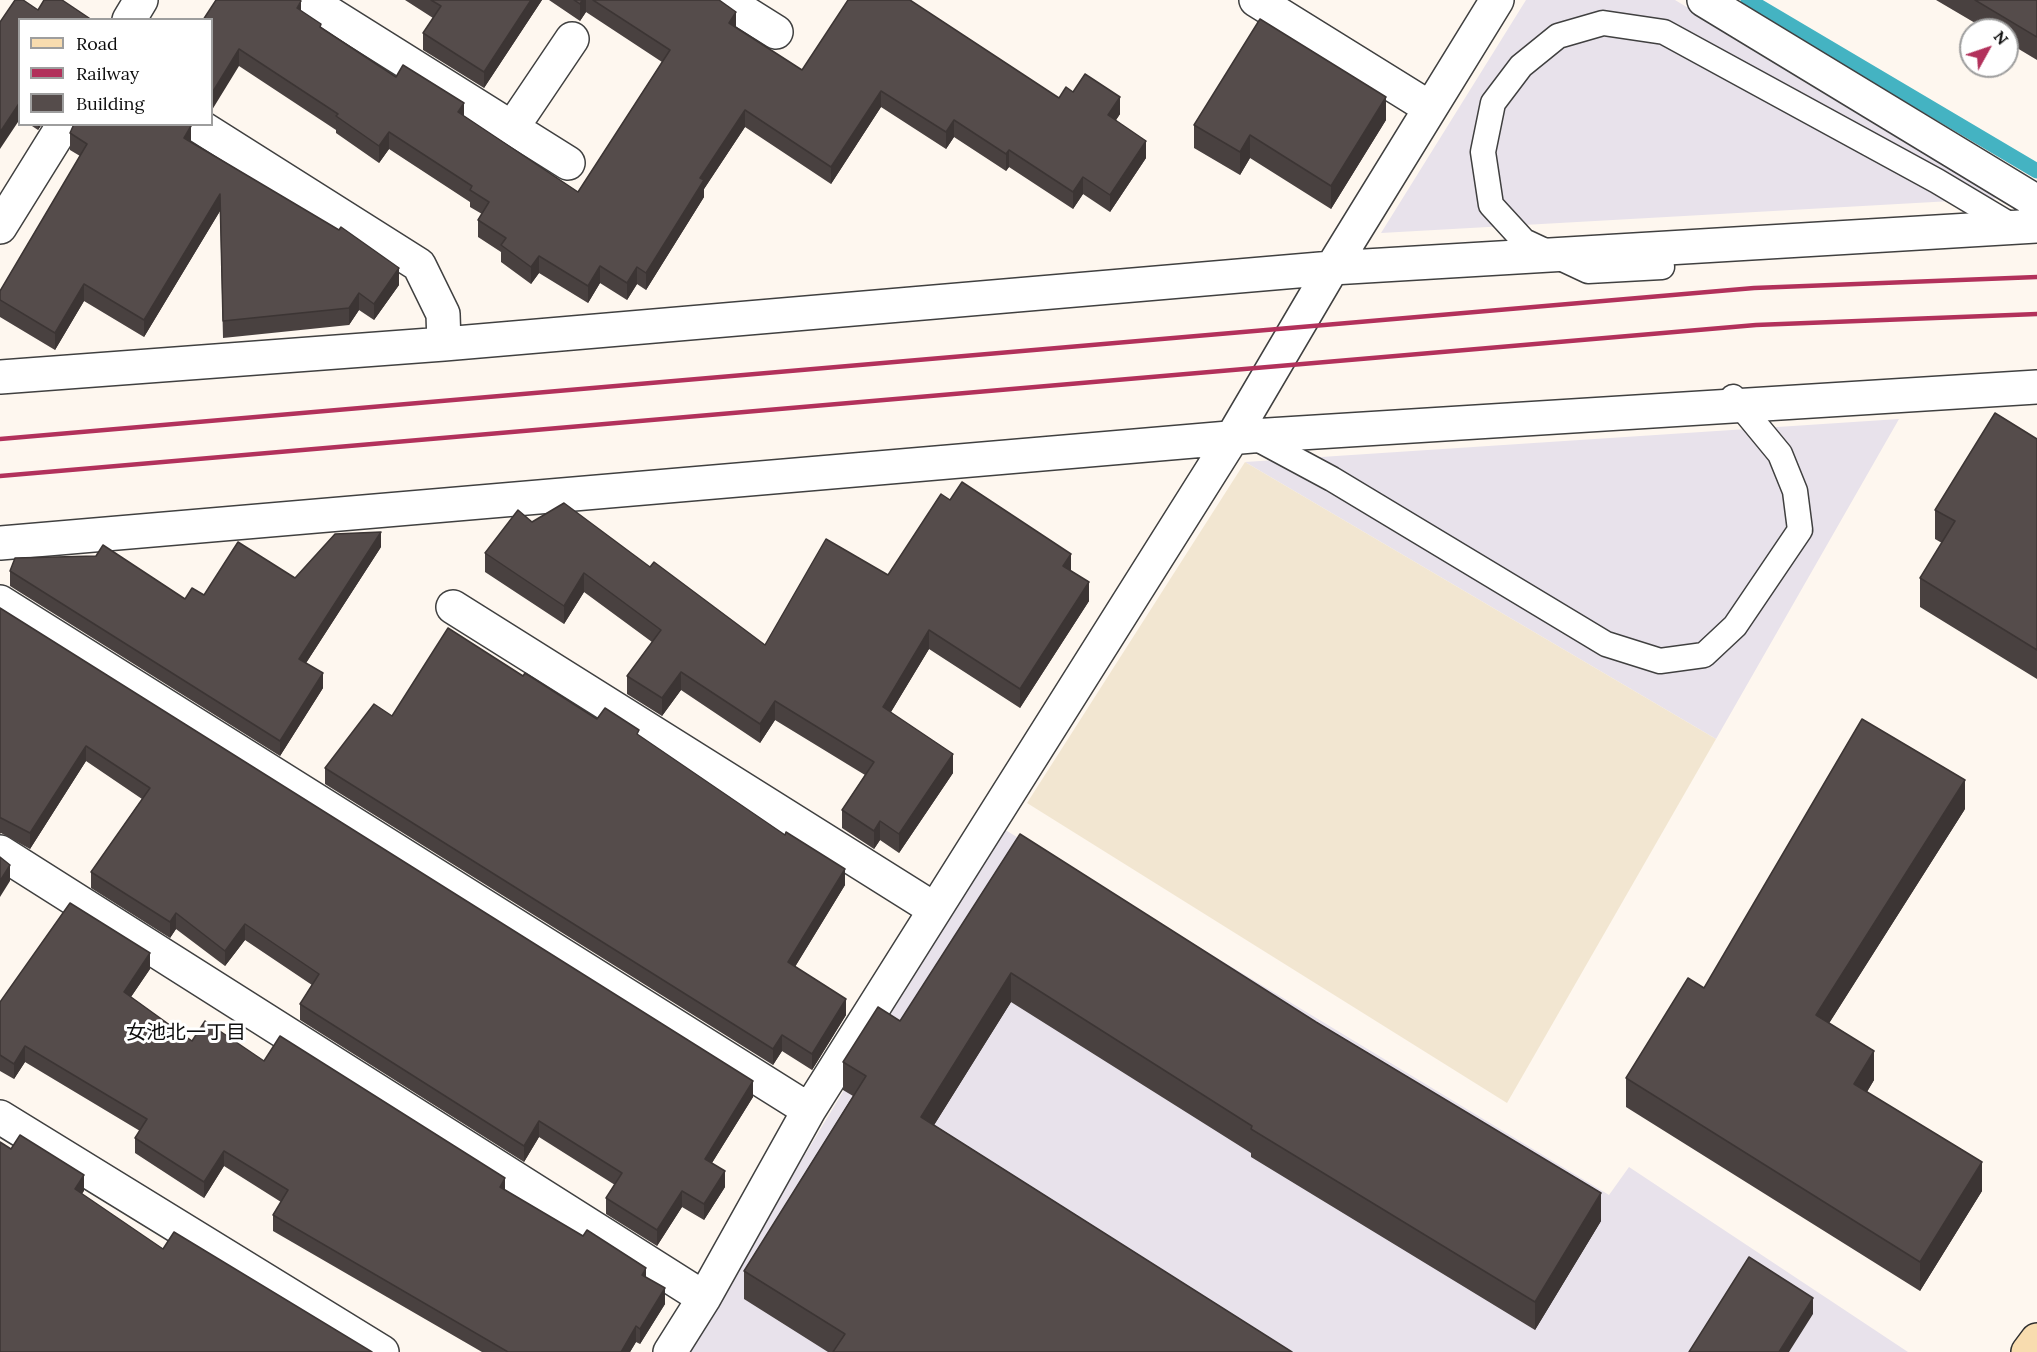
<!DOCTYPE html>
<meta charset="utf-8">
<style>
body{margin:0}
#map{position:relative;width:2037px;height:1352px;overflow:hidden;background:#fef7ef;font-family:Lora,serif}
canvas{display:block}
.legend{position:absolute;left:18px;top:18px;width:195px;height:108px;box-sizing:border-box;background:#fff;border:2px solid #9e9e9e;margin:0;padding:8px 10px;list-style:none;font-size:18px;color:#0d0d0d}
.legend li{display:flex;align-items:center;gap:12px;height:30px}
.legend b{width:30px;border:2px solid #9e9e9e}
.north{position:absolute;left:1959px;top:18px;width:60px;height:60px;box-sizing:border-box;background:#fff;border:2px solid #9e9e9e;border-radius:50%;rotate:50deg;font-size:16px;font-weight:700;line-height:24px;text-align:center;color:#0d0d0d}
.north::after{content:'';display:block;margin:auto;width:21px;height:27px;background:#b2315b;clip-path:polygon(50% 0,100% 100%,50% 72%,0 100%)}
</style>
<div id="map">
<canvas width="2037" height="1352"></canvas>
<ul class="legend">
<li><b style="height:8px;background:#f8dcaf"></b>Road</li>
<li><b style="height:8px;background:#b2315b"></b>Railway</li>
<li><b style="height:16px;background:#554c4b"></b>Building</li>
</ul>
<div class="north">N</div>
</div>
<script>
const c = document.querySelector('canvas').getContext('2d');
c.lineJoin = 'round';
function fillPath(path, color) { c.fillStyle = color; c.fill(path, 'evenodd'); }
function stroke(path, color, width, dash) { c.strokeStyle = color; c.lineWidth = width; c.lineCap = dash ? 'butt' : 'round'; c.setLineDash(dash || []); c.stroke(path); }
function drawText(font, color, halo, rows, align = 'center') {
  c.font = font + ' Lora,"Noto Sans JP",serif'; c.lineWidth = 6; c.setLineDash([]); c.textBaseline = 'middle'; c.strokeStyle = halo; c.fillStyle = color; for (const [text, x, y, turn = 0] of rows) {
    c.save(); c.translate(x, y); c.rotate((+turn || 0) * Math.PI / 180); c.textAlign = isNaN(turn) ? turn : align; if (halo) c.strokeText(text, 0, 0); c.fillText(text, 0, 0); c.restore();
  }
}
fillPath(new Path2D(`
 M 1526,0 L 1675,0 L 2005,198 L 1381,233 Z
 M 1899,419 L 1716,739 L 1245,462 Z
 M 1002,828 L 1609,1195 L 1629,1167 L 1908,1352 L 686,1352 Z`), '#e8e2eb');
fillPath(new Path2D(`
 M 1245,462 L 1716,739 L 1507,1103 L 1027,803 Z`), '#f2e6d1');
stroke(new Path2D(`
 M 1748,0 L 2037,171`), '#44b3c2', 15);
const lane = new Path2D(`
 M 1662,267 L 1588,271 L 1524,241 L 1491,205 L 1483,152 L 1493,103 L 1521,66 L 1558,36 L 1603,23 L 1664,32 L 1937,181 L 2014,227
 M 1252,436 L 1332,479 L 1606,644 L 1660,661 L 1704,655 L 1735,626 L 1800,530 L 1795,491 L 1780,454 L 1733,397`);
const street = new Path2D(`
 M 308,0 L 568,163
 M 725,0 L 776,32
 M 1256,0 L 1430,108
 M 1704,0 L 2037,202
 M 129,20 L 141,0
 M 196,124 L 419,265 L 443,314 L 444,344
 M 512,128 L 572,39
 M 0,227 L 64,124
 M 0,377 L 444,344 L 1332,268 L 2037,226
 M 0,543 L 1252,436 L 2037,387
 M 0,602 L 809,1110
 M 453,607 L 934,909
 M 0,852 L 704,1298
 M 0,1117 L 382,1352
 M 670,1352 L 704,1298 L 809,1110 L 1232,438 L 1332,268 L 1497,0`);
const secondary = new Path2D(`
 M 2028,1352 L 2037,1340`);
stroke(lane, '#404040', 27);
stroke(street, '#404040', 36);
stroke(secondary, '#2f2f2f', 36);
stroke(lane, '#fff', 24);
stroke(street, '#fff', 33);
stroke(secondary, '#f8dcaf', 33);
stroke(new Path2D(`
 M 0,439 L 1754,288 L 2037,277
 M 0,476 L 1756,325 L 2037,314`), '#b2315b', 4.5);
fillPath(new Path2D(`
 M 405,0 L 542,0 L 484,88 L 423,50 L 423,33 L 433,18 Z
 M 549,0 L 719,0 L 736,28 L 802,70 L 1059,98 L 1073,92 L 1120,114 L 1116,120 L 1146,158 L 1110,212 L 1083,194 L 1073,209 L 1009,167 L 1006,171 L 954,137 L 946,149 L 881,107 L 831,184 L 745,127 L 704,189 L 704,197 L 646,290 L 637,284 L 627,300 L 600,283 L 588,303 L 539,273 L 531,284 L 501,262 L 501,252 L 478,237 L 478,220 L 482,214 L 470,207 L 470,202 L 389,149 L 379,163 L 336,133 L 336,130 L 239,66 L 212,20 L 301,11 L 321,27 L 396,77 L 464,116 L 578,192 L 662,62 L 586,12 L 580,21 Z
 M 1936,0 L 2037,0 L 2037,60 L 2007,42 L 2007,30 L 1987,30 Z
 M 1386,120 L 1331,209 L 1250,158 L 1240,175 L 1194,148 L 1194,125 Z
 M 29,124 L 42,124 L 38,130 Z
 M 70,133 L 191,142 L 399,285 L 374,320 L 359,310 L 349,325 L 223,338 L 220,211 L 144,337 L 84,301 L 55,350 L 0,317 L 0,291 L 80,156 L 70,150 Z
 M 2037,439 L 2037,679 L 1920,607 L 1920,578 L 1942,543 L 1935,539 L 1935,510 Z
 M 532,522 L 650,567 L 765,645 L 888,575 L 1071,571 L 1089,601 L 1020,708 L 929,649 L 891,712 L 953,773 L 899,853 L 880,840 L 874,849 L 842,828 L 842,810 L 865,775 L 775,720 L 760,743 L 681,690 L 662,716 L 627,694 L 627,676 L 652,642 L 584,592 L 564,624 L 485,572 L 485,553 Z
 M 381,547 L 306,663 L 323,688 L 280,756 L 10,586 L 10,571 L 96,556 L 185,599 L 295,578 Z
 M 0,608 L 753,1097 L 712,1163 L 725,1187 L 704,1220 L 682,1207 L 657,1246 L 606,1214 L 606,1198 L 615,1185 L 539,1137 L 524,1162 L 300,1020 L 300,1004 L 312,985 L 245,940 L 225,966 L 176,929 L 170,938 L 91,888 L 91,872 L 142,799 L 86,761 L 30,849 L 1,833 L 0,834 Z
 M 523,676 L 597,719 L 639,736 L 845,885 L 795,967 L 846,1015 L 812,1070 L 782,1051 L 773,1065 L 325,784 L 325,768 Z
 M 1965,809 L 1829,1023 L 1874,1080 L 1867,1092 L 1982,1191 L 1920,1291 L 1626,1107 L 1626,1078 L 1704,988 Z
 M 1020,834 L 1601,1221 L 1535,1330 L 1251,1157 L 1251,1153 L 1011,1002 L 934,1125 L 1292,1352 L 828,1352 L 744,1299 L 744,1271 L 853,1096 L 843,1090 L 843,1062 L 900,1021 Z
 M 150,969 L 131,997 L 192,1041 L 264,1061 L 505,1190 L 646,1277 L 665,1304 L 640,1344 L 636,1342 L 630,1352 L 482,1352 L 273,1231 L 273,1215 L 281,1202 L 224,1166 L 204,1198 L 135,1153 L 135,1138 L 140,1131 L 25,1062 L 14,1079 L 0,1071 L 0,1002 Z`), '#494140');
fillPath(new Path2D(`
 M 531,0 L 542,0 L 484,88 L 484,72 Z
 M 582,0 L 586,0 L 586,12 L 580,21 L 580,4 Z
 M 301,1 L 301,18 L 297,8 Z
 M 736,12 L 736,29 L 729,23 Z
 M 239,49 L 239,66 L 212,110 L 212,93 Z
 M 881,91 L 881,107 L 831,184 L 831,167 Z
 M 1120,97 L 1120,114 L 1108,132 L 1108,115 Z
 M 1386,97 L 1386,120 L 1331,209 L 1331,186 Z
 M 20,102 L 20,119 L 0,149 L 0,132 Z
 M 464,103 L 464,120 L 458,112 Z
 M 745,110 L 745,127 L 704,189 L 704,197 L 646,290 L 646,273 L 700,178 Z
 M 954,120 L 954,137 L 946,149 L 946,132 Z
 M 38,124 L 42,124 L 38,130 Z
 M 191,126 L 191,143 L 184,138 Z
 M 389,132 L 389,149 L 379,163 L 379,146 Z
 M 1250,135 L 1250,158 L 1240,175 L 1240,152 Z
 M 1146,141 L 1146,158 L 1110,212 L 1110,195 Z
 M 1009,150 L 1009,167 L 1006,171 L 1006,154 Z
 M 1083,177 L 1083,194 L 1073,209 L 1073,192 Z
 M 220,194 L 220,211 L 144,337 L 144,320 Z
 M 539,256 L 539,273 L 531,284 L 531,267 Z
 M 600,266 L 600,283 L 588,303 L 588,286 Z
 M 637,267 L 637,284 L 627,300 L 627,283 Z
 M 399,268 L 399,285 L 374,320 L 374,304 Z
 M 84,284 L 84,301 L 55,350 L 55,333 Z
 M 359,293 L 359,310 L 349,325 L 349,308 Z
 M 381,532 L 381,547 L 299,674 L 299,659 Z
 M 1071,554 L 1071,573 L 1063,566 Z
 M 584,573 L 584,592 L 564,624 L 564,606 Z
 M 1089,582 L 1089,601 L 1020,708 L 1020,689 Z
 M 929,630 L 929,649 L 883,725 L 883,707 Z
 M 681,672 L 681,690 L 662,716 L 662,698 Z
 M 323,673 L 323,688 L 280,756 L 280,741 Z
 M 775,701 L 775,720 L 760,743 L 760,724 Z
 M 86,746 L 86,761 L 30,849 L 30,833 Z
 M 953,754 L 953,773 L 899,853 L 899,834 Z
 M 1965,780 L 1965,809 L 1816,1044 L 1816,1015 Z
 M 880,821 L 880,840 L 874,849 L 874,831 Z
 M 10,865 L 10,881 L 0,897 L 0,881 Z
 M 845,869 L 845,885 L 788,978 L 788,962 Z
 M 176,913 L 176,929 L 170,938 L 170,922 Z
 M 245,924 L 245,940 L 225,966 L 225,951 Z
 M 150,953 L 150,969 L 124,1007 L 124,992 Z
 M 1011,973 L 1011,1002 L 921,1146 L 921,1117 Z
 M 846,999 L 846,1015 L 812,1070 L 812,1054 Z
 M 782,1035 L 782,1051 L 773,1065 L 773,1049 Z
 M 25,1046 L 25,1062 L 14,1079 L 14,1064 Z
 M 1874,1051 L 1874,1080 L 1854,1113 L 1854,1084 Z
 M 753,1081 L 753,1097 L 705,1174 L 705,1159 Z
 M 539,1121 L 539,1137 L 524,1162 L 524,1146 Z
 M 224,1151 L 224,1166 L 204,1198 L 204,1182 Z
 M 1982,1162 L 1982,1191 L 1920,1291 L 1920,1262 Z
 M 725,1171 L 725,1187 L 704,1220 L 704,1204 Z
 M 84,1175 L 84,1191 L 75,1205 L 75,1189 Z
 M 505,1178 L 505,1194 L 500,1187 Z
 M 682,1191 L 682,1207 L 657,1246 L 657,1230 Z
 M 1601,1193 L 1601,1221 L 1535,1330 L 1535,1302 Z
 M 646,1268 L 646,1283 L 642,1275 Z
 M 665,1288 L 665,1304 L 640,1344 L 640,1329 Z
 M 1813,1298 L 1813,1314 L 1789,1352 L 1779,1352 Z
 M 636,1326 L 636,1342 L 630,1352 L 621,1352 Z`), '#3c3534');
const building = new Path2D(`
 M 15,0 L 23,0 L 38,10 L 44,0 L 62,0 L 92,20 L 20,20 L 20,102 L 0,132 L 0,22 Z
 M 216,0 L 300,0 L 301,1 L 297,8 L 321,24 L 320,27 L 396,77 L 403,65 L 464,103 L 458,112 L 578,192 L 670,50 L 593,0 L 719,0 L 736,12 L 729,23 L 802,70 L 848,0 L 910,0 L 1059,98 L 1066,87 L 1073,92 L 1085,74 L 1120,97 L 1108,115 L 1146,141 L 1110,195 L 1083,177 L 1073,192 L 1009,150 L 1006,154 L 954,120 L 946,132 L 881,91 L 831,167 L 745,110 L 700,178 L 704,180 L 646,273 L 637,267 L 627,283 L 600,266 L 588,286 L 539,256 L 531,267 L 501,245 L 506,238 L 478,220 L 489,202 L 470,190 L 472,186 L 389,132 L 379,146 L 336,116 L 338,114 L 239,49 L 212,93 L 212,20 L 203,20 Z
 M 431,0 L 531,0 L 484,72 L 423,33 L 441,6 Z
 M 574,0 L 582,0 L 580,4 Z
 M 1975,0 L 2037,0 L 2037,37 Z
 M 1260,19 L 1386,97 L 1331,186 L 1250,135 L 1240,152 L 1194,125 Z
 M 74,124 L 189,124 L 191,126 L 184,138 L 339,230 L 341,227 L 399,268 L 374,304 L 359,293 L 349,308 L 223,321 L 220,194 L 144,320 L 84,284 L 55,333 L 0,300 L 0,291 L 87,144 L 70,133 Z
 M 1995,413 L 2037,439 L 2037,650 L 1920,578 L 1955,521 L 1935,510 Z
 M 962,482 L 1071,554 L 1063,566 L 1089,582 L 1020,689 L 929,630 L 883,707 L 953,754 L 899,834 L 880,821 L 874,831 L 842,810 L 874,762 L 775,701 L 760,724 L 681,672 L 662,698 L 627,676 L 661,630 L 584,573 L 564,606 L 485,553 L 518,510 L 532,522 L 564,503 L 650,567 L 654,562 L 765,645 L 826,539 L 888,575 L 941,494 L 950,500 Z
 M 381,532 L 299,659 L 323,673 L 280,741 L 10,571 L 15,558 L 96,556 L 103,545 L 185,599 L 192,588 L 204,595 L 238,542 L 295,578 L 335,534 Z
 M 0,608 L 753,1081 L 705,1159 L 725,1171 L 704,1204 L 682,1191 L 657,1230 L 606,1198 L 622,1173 L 539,1121 L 524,1146 L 300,1004 L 319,974 L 245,924 L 225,951 L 176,913 L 170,922 L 91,872 L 150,788 L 86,746 L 30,833 L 1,818 L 0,818 Z
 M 448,628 L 523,676 L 525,673 L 597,719 L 605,708 L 639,730 L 637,734 L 785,835 L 786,832 L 845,869 L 788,962 L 846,999 L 812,1054 L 782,1035 L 773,1049 L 325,768 L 374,704 L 392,716 Z
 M 1862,719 L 1965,780 L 1816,1015 L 1874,1051 L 1854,1084 L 1982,1162 L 1920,1262 L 1626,1078 L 1688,978 L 1704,988 Z
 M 1020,834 L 1316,1022 L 1601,1193 L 1535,1302 L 1251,1129 L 1252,1126 L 1011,973 L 921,1117 L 1292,1352 L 833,1352 L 845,1334 L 744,1271 L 866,1076 L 843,1062 L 878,1007 L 900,1021 Z
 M 0,857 L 10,865 L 0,881 Z
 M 70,903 L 150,953 L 124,992 L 192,1041 L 205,1021 L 264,1061 L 280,1036 L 505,1178 L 500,1187 L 583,1236 L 587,1230 L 646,1268 L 642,1275 L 665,1288 L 640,1329 L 636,1326 L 621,1352 L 508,1352 L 273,1215 L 288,1190 L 224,1151 L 204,1182 L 135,1138 L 147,1119 L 25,1046 L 14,1064 L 0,1055 L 0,1002 Z
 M 20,1135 L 84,1175 L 75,1189 L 163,1249 L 174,1232 L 372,1352 L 0,1352 L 0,1142 L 11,1149 Z
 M 1749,1257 L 1813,1298 L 1779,1352 L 1689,1352 Z`);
fillPath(building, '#554c4b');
stroke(building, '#3c3534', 1.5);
drawText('20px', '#0d0d0d', '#fff', [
 ["女池北一丁目",186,1033]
]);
</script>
